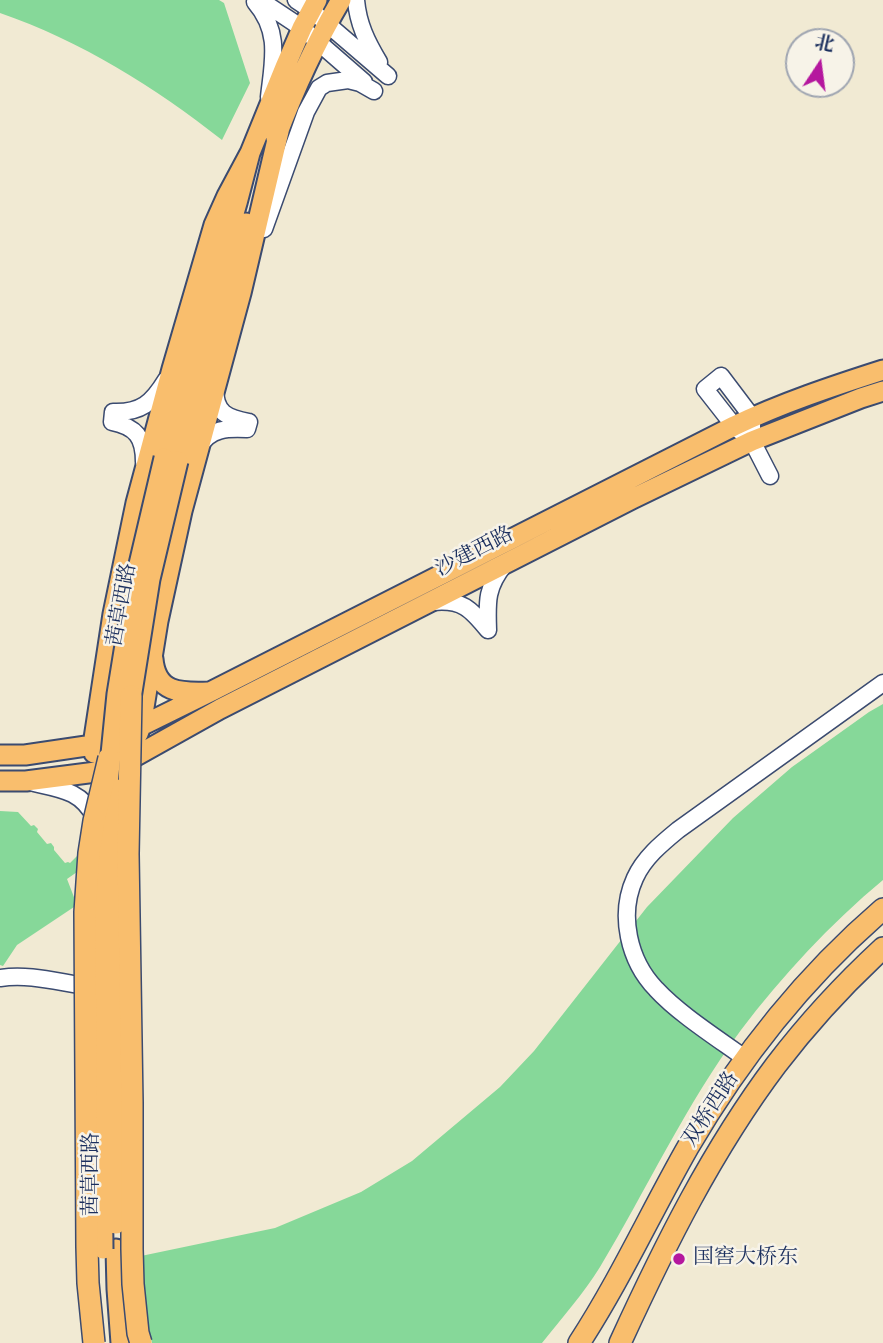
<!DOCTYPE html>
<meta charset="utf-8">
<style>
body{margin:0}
#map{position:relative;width:883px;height:1343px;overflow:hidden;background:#f1ead3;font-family:"IM FELL English","Noto Serif SC",serif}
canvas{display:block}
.north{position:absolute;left:785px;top:28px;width:70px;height:70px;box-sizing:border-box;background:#f7f3e8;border:2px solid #9fa5b1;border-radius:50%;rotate:13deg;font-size:19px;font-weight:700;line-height:28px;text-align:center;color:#1b2f5e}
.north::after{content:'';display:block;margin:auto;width:24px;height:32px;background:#b5179e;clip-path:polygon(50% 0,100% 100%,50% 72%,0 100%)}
</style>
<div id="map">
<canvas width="883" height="1343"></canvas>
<div class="north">北</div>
</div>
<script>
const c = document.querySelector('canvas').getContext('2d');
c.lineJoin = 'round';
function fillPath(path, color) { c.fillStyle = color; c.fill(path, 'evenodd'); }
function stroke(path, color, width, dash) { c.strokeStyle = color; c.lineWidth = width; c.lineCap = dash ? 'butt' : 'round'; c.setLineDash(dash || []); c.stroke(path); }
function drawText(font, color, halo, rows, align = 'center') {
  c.font = font + ' "IM FELL English","Noto Serif SC",serif'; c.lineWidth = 5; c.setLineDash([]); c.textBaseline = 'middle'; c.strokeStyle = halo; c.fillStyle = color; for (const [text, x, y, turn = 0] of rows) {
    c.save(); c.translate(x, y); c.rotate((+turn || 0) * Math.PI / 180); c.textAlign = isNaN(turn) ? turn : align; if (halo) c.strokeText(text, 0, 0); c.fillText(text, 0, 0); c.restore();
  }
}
fillPath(new Path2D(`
 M 0,0 L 219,0 L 224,3 L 250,83 L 222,140 C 155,87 81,41 0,13 Z
 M 883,704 L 883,880 C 830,924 782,976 741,1030 C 686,1104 647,1189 600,1267 C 584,1293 561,1319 542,1343 L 152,1343 L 144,1310 L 141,1256 L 275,1228 L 361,1192 L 412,1161 L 500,1087 L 534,1051 L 647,907 L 733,818 L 792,767 L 869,712 Z
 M 0,811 L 18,812 L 31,826 L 34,825 L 38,829 L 37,832 L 47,844 L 51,843 L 54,847 L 54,850 L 65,863 L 68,862 L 70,863 L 77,856 L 77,872 L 67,879 L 77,905 L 17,945 L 3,966 L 0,965 Z`), '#86d899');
const minor = new Path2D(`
 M 260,0 L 302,28 L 364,82
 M 296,0 L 311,10 L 388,76
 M 356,0 C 358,24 367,42 379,62
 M 255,2 C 281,32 273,61 269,97
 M 264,229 L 306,112 L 319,88 L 327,83 L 348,80 L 360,83 L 374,91
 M 752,441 L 752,417 L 721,376 L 705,389 L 734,426 L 752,441 L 770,476
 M 199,447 C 210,428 228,428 247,429 L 249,422 C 227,418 215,413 215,388
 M 144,462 C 144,437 136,427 112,422 L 113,412 C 141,413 152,403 166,380
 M 433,602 C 462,599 471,609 488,630
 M 488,630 C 487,602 486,587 505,564
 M 34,783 C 61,789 82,791 95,818 L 99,818
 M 0,978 C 32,973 64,984 95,987
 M 746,1059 C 717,1038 679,1014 656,989 C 629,961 618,915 635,878 C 644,858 661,844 678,830 L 883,683`);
const major = new Path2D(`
 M 276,138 C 294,90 315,44 341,0
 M 164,458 L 237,203 L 250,153 L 285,67 L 302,28 L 317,0
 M 178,461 L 246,223
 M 153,659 C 156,693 180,693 208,692
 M 138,734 L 141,726 L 158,621 L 182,511 L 241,293 L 280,127
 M 94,753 L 93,745 L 113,614 L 136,503 L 172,369 L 214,225 L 227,196 L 250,153
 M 0,755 L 25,755 L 93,745 L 141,726 L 212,691 L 734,426 C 782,403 833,386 883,370
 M 0,781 L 26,781 L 96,772 L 127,761 L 220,709 L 632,499 L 752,441 L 861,398 L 883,391
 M 116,1249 L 117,1289 L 121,1343`);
const highway = new Path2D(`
 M 579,1343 C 620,1280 651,1212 688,1147 C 740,1058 805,976 883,909
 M 620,1343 C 664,1247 712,1150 776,1065 C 808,1023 844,984 883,948`);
stroke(minor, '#3b4b70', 19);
stroke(major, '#3b4b70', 23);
stroke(highway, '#3b4b70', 24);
stroke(minor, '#fff', 16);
stroke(major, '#f9be6d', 19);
stroke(highway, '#f9be6d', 21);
const majorBridge = new Path2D(`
 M 129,711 L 150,579 L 178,461
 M 116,1224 L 116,1103 L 114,912 L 120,789
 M 103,1249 L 100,912 L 105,814 L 117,694 L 136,577 L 164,458`);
const highwayBridge = new Path2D(`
 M 131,696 L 128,854 L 132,1103 L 132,1249 L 133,1284 L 138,1333 L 141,1343
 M 94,1343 L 88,1283 L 87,1247 L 85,912 L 89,853 L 94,821 L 109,758`);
stroke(majorBridge, '#3b4b70', 23, []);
stroke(highwayBridge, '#3b4b70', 24, []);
stroke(majorBridge, '#f9be6d', 19);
stroke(highwayBridge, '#f9be6d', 21);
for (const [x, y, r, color] of [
 [679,1259,7,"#b5179e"]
]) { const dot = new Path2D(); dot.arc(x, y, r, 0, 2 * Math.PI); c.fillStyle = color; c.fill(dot); stroke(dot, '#f7f3e8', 2.5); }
drawText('21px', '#1b2f5e', '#f7f3e8', [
 ["沙建西路",475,553,-27],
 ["茜草西路",123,605,-80],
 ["双桥西路",712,1110,-57],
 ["茜草西路",93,1174,-90]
]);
drawText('21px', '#1b2f5e', '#f7f3e8', [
 ["国窖大桥东",693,1259]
], 'left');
</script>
